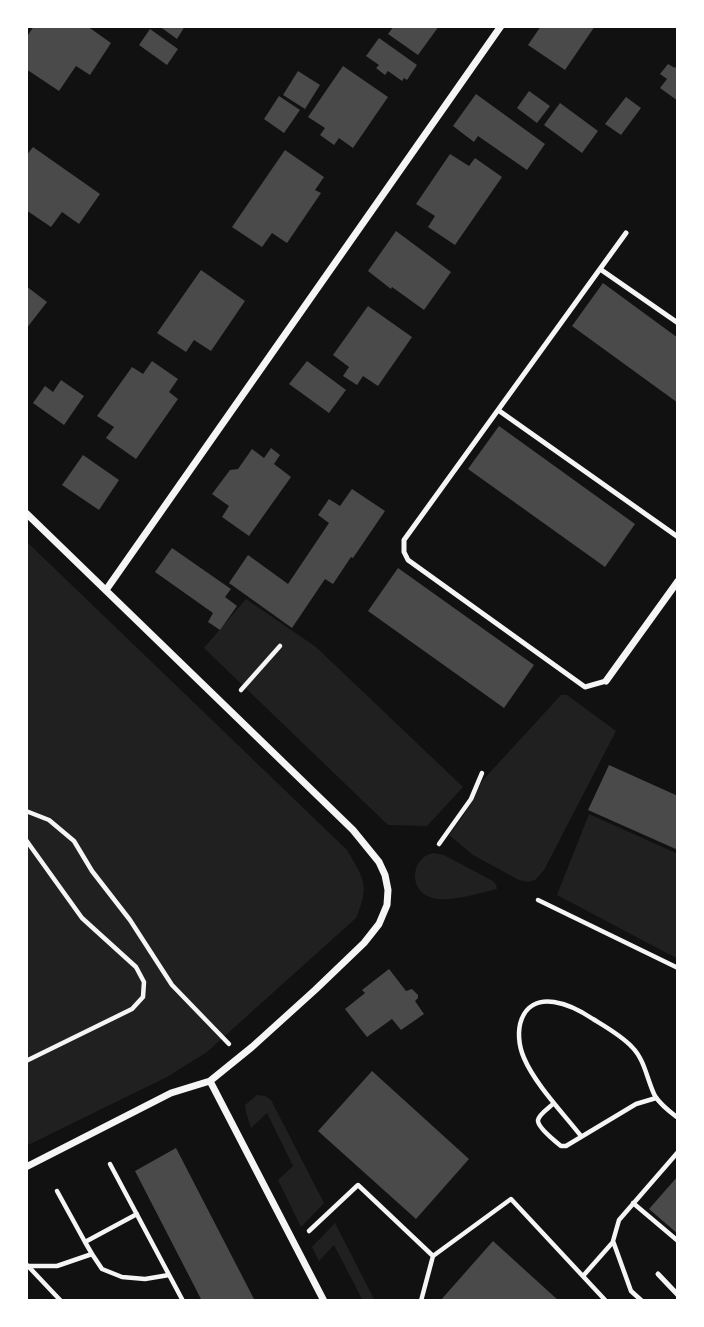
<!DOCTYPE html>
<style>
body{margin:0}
#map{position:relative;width:704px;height:1327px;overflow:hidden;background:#111;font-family:Montserrat,sans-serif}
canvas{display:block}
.frame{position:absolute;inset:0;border:28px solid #fff;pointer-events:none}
</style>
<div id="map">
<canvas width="704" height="1327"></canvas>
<div class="frame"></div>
</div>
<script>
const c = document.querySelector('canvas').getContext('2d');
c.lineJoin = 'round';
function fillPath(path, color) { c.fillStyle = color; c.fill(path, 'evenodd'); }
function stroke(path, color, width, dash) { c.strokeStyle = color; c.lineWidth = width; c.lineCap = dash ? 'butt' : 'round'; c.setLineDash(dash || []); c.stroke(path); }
fillPath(new Path2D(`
 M 26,541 L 347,850 C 364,879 370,885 356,918 L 207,1052 L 167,1077 L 26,1146 Z
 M 246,599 L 316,647 L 463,787 L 427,826 L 388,825 L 204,648 Z
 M 561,695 L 567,695 L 616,731 L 544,870 L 535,880 L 528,882 L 519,880 L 473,855 L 449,835 L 463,816 L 483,780 Z
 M 589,814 L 678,854 L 678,959 L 557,895 Z
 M 434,853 L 444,855 L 493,881 L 496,885 L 497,889 C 479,893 447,904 430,897 C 408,890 411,856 434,853 Z
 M 257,1095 L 265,1096 L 271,1100 L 324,1203 L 301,1227 L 278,1180 L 293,1166 L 267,1113 L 251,1128 L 246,1112 L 245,1105 Z
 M 335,1223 L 375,1301 L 363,1301 L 334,1245 L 319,1261 L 312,1247 Z`), '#202020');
fillPath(new Path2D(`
 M 34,26 L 87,26 L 111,43 L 90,75 L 76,66 L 59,91 L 26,69 L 26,38 Z
 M 159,26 L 185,26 L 177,39 Z
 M 394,26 L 439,26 L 418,55 L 388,34 Z
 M 541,26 L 595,26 L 565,70 L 528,45 Z
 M 150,29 L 178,49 L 167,65 L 139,45 Z
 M 379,38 L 417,65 L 407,80 L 404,78 L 402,81 L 388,71 L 385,75 L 376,68 L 379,65 L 366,56 Z
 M 678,63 L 678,101 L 660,88 L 667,79 L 660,74 L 668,64 L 675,68 Z
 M 343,66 L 388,97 L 353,148 L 339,138 L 334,145 L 320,135 L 325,128 L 308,117 Z
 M 298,71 L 320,85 L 305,109 L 283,95 Z
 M 529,91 L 550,106 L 537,123 L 517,108 Z
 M 476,94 L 545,144 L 527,170 L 478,136 L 474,142 L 453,126 Z
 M 279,96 L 300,110 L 284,133 L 264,119 Z
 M 626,97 L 641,108 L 621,135 L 605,124 Z
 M 560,103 L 598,131 L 582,153 L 544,125 Z
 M 33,147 L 100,194 L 79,224 L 62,212 L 51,227 L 26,210 L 26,156 Z
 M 285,150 L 324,177 L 315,190 L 321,193 L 287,243 L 272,233 L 262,247 L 232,227 Z
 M 450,154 L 469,166 L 475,158 L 502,177 L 455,245 L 428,227 L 435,216 L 416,204 Z
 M 396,231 L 451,272 L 424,310 L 392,287 L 391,289 L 368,271 Z
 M 201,270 L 245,301 L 211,351 L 194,340 L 186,352 L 157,333 Z
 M 603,283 L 678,338 L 678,403 L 572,326 Z
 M 26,286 L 47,302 L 26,329 Z
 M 368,306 L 412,337 L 378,386 L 363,376 L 357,385 L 343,376 L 349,367 L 333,355 Z
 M 152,361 L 178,379 L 169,392 L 178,399 L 136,459 L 106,438 L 114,427 L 97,416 L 132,367 L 143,374 Z
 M 307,361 L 346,390 L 329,413 L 289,384 Z
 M 61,380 L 84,396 L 64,425 L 33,403 L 45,386 L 53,392 Z
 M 499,426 L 635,524 L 605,567 L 468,469 Z
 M 271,448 L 280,455 L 274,464 L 291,477 L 249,536 L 222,517 L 229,506 L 212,494 L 230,470 L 238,469 L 252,449 L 264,458 Z
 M 83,455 L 119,480 L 99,510 L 62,485 Z
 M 352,489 L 385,511 L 353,558 L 351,557 L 333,584 L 325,579 L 292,628 L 229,583 L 248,555 L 288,584 L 329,523 L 318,515 L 329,499 L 340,506 Z
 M 172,548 L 231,589 L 225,597 L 237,606 L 220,630 L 208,622 L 213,613 L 155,572 Z
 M 398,568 L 534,665 L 504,708 L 368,611 Z
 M 609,765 L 678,796 L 678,850 L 588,810 Z
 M 389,969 L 406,991 L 412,989 L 418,995 L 418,998 L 415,1001 L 424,1014 L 401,1030 L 392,1019 L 367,1037 L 345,1009 L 365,993 L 362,990 Z
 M 372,1071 L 469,1159 L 416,1219 L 318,1131 Z
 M 176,1148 L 255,1301 L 202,1301 L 135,1171 Z
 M 678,1176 L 678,1234 L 649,1209 Z
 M 493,1241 L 559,1301 L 440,1301 Z`), '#4a4a4a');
stroke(new Path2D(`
 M 241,690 L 280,646
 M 26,811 L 49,820 L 74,841 L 92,871 L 130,920 L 172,985 L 229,1044
 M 26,840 L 82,918 L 136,967 L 144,982 L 143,997 L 132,1009 L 26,1061
 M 439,844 L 471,799 L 482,773
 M 538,900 L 678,968
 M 554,1103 C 550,1107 539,1114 538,1120 C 537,1127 556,1142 561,1146 L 566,1146 L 636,1104 L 656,1098
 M 581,1136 C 563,1113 535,1084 524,1058 C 513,1033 519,997 554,1002 C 568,1004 581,1011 593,1019 C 606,1027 622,1036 632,1047 C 645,1060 647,1080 655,1096 C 660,1104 670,1112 678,1118
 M 110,1164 L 183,1301
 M 57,1191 L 85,1242 L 137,1214
 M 633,1203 L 678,1241
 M 309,1231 L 358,1185 L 433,1256
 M 85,1242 L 92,1254
 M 27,1265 L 61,1301
 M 28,1266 L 57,1266 L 92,1254 L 102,1269 L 122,1277 L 145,1279 L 169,1275
 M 583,1276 L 613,1242
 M 421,1301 L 433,1256 L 511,1199 L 606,1301
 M 642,1301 L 631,1291 L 613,1241 L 619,1220 L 678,1152`), '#f5f5f5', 4.5);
stroke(new Path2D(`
 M 600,269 L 678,323
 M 498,410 L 678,537
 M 606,681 L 585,687 L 408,560 L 404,552 L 404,540 L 626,233
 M 658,1274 L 678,1295`), '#f5f5f5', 5);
stroke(new Path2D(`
 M 26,513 L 353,830 L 379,862 L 385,875 L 388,890 L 387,905 L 379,924 L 364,943 L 315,990 L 252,1047 L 210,1081 L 171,1093 L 26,1167
 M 106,590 L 501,26
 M 606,681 L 678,581
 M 210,1081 L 324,1301`), '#f5f5f5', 7);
</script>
